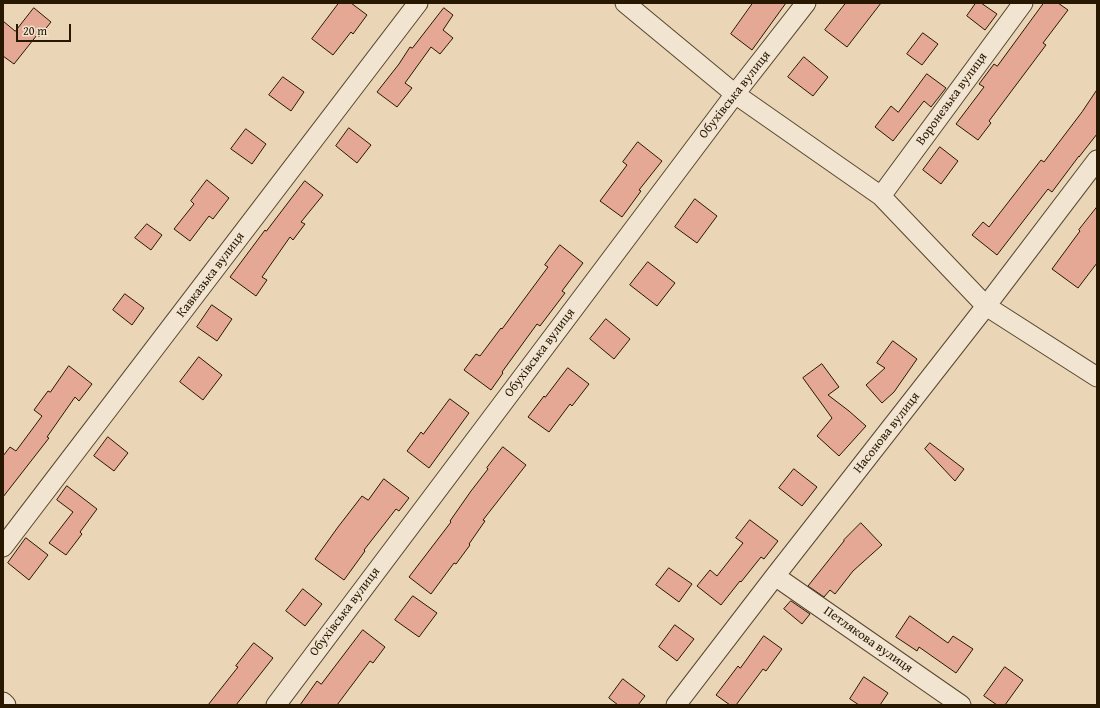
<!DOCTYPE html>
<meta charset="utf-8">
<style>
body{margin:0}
#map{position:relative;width:1100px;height:708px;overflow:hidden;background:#ead5b6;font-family:"Gentium Book Plus",serif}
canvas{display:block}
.frame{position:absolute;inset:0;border:4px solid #281802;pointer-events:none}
.scale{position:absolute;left:16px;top:24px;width:55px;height:18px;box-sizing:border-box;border:2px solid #281802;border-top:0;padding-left:5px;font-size:12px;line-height:14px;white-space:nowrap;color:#281802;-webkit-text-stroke:3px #f1e4d0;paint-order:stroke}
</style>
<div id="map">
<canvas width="1100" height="708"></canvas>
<div class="frame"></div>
<div class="scale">20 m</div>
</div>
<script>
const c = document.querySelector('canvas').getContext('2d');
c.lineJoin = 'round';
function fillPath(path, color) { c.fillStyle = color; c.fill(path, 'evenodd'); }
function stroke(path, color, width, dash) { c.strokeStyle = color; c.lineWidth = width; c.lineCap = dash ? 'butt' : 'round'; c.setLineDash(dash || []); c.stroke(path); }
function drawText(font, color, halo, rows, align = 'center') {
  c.font = font + ' "Gentium Book Plus",serif'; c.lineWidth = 3; c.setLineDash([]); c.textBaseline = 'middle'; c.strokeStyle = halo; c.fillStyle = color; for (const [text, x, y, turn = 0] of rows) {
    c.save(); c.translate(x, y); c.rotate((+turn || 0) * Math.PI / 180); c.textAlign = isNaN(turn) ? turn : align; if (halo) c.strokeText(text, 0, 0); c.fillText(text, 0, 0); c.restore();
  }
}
const building = new Path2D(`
 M 339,3 L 351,3 L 367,15 L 353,34 L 351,32 L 333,55 L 312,39 Z
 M 753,3 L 786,3 L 752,50 L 731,34 Z
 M 846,3 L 881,3 L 847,47 L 825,30 Z
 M 976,3 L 981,3 L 997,14 L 985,30 L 967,16 Z
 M 1044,3 L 1058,3 L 1068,10 L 1043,43 L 1046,45 L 989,121 L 991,123 L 978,140 L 956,124 L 984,87 L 979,84 L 994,64 L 997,66 Z
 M 34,8 L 51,22 L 39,37 L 37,35 L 14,64 L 3,56 L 3,21 L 15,31 Z
 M 444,8 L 453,15 L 443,30 L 453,38 L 440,54 L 431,47 L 405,83 L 412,88 L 397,107 L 377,92 L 399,64 L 410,47 L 412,48 Z
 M 923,33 L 938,44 L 922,65 L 907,54 Z
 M 804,57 L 828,77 L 813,96 L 788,77 Z
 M 927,74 L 946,88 L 931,107 L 924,101 L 893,141 L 875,127 L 891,106 L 898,112 Z
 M 283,77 L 304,92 L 291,111 L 269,95 Z
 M 1097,90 L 1097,134 L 1079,157 L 1079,156 L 1052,192 L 1048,189 L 997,255 L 972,235 L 983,222 L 989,227 L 1041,160 L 1044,162 L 1082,112 Z
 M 349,128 L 371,145 L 357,163 L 336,146 Z
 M 246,129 L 266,144 L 252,164 L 231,149 Z
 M 638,142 L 662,161 L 639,190 L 641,191 L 622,217 L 600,201 L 627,165 L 623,162 Z
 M 940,147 L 958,161 L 941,184 L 923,170 Z
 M 207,180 L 229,198 L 213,219 L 209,216 L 190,241 L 174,229 L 194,204 L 191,201 Z
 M 305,181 L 323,195 L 301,222 L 305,224 L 293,240 L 290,237 L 262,277 L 267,280 L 256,296 L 230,277 L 265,230 L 266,231 Z
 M 695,199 L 717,216 L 697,243 L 675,227 Z
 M 1097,207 L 1097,263 L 1078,288 L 1052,269 L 1080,231 L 1079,230 Z
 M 147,224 L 162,235 L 151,250 L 135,238 Z
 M 560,245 L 583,263 L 562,291 L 565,293 L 540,326 L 537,324 L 502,372 L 503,373 L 491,390 L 464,370 L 476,354 L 480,356 L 501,328 L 502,329 L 548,267 L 545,265 Z
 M 648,262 L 675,283 L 657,306 L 630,285 Z
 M 125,294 L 144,308 L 132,325 L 113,310 Z
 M 212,305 L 232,319 L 217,341 L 197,327 Z
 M 606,319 L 630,339 L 614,359 L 590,339 Z
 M 893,341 L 917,359 L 894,392 L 882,403 L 866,385 L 885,368 L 877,363 Z
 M 199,357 L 222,375 L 203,400 L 180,382 Z
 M 822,364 L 839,387 L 828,395 L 849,411 L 866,426 L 839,456 L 817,436 L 832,418 L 803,378 Z
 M 69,366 L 92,384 L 79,401 L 75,397 L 47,437 L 49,438 L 3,497 L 3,456 L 10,447 L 16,451 L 42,416 L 34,410 L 48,391 L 50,392 Z
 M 568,368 L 589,384 L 572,406 L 570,404 L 549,432 L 528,417 L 544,396 L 545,397 Z
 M 450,399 L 469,413 L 429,468 L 407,451 L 421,432 L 423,434 Z
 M 108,437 L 128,453 L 114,471 L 94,456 Z
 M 930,443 L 964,469 L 955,481 L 925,449 Z
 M 503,447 L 526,465 L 483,520 L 485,521 L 469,544 L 470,545 L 456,564 L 454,563 L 431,594 L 409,577 L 451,522 L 450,521 L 471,491 L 488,469 L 487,468 Z
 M 794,469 L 817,487 L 802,506 L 779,488 Z
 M 384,479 L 409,498 L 399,511 L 396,509 L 364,550 L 365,551 L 344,580 L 315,559 L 338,527 L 362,496 L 368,500 Z
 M 67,486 L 97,509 L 80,532 L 82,534 L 66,555 L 49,543 L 73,512 L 57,500 Z
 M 750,520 L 778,541 L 764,559 L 761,557 L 741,582 L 740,581 L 721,605 L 697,586 L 710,570 L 717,576 L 743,543 L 736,538 Z
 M 861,523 L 882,545 L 853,571 L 835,594 L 830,590 L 824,597 L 808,586 L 844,541 L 844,540 Z
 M 26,538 L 48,555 L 29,580 L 8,563 Z
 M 669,568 L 692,584 L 679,602 L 656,585 Z
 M 303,589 L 322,604 L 305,626 L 286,611 Z
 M 413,596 L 437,613 L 419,637 L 395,620 Z
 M 791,601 L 810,614 L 802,624 L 784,609 Z
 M 910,616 L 948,643 L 953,636 L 973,649 L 956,673 L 919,647 L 917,651 L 896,637 Z
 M 675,625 L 694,639 L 677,661 L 659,647 Z
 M 363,630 L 385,647 L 373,663 L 370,661 L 337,705 L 300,705 L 317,681 L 321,684 Z
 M 764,636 L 782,649 L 766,671 L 763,669 L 736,705 L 730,705 L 716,695 L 738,666 L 740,668 Z
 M 254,643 L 273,658 L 236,705 L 208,705 L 238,667 L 236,666 Z
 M 1005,667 L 1023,680 L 1005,705 L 997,705 L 984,696 Z
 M 864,677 L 888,693 L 880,705 L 859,705 L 850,699 Z
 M 623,679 L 645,696 L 638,705 L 618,705 L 609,698 Z`);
fillPath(building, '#e5a894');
stroke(building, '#281802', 1);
const street = new Path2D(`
 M 625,3 L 735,94 L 881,196 L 986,306 L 1097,377
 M 881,196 L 1023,3
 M 3,547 L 418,3
 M 775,576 L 961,705
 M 3,702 L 6,705
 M 276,705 L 735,94 L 806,3
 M 676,705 L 775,576 L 986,306 L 1097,160`);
stroke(street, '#58472f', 21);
stroke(street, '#f1e4d0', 19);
drawText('13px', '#281802', '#f1e4d0', [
 ["Обухівська вулиця",735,95,-52],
 ["Воронезька вулиця",952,99,-54],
 ["Кавказька вулиця",211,275,-53],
 ["Обухівська вулиця",540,353,-53],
 ["Насонова вулиця",887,433,-52],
 ["Обухівська вулиця",345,612,-53],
 ["Петлякова вулиця",868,640,35]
]);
</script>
